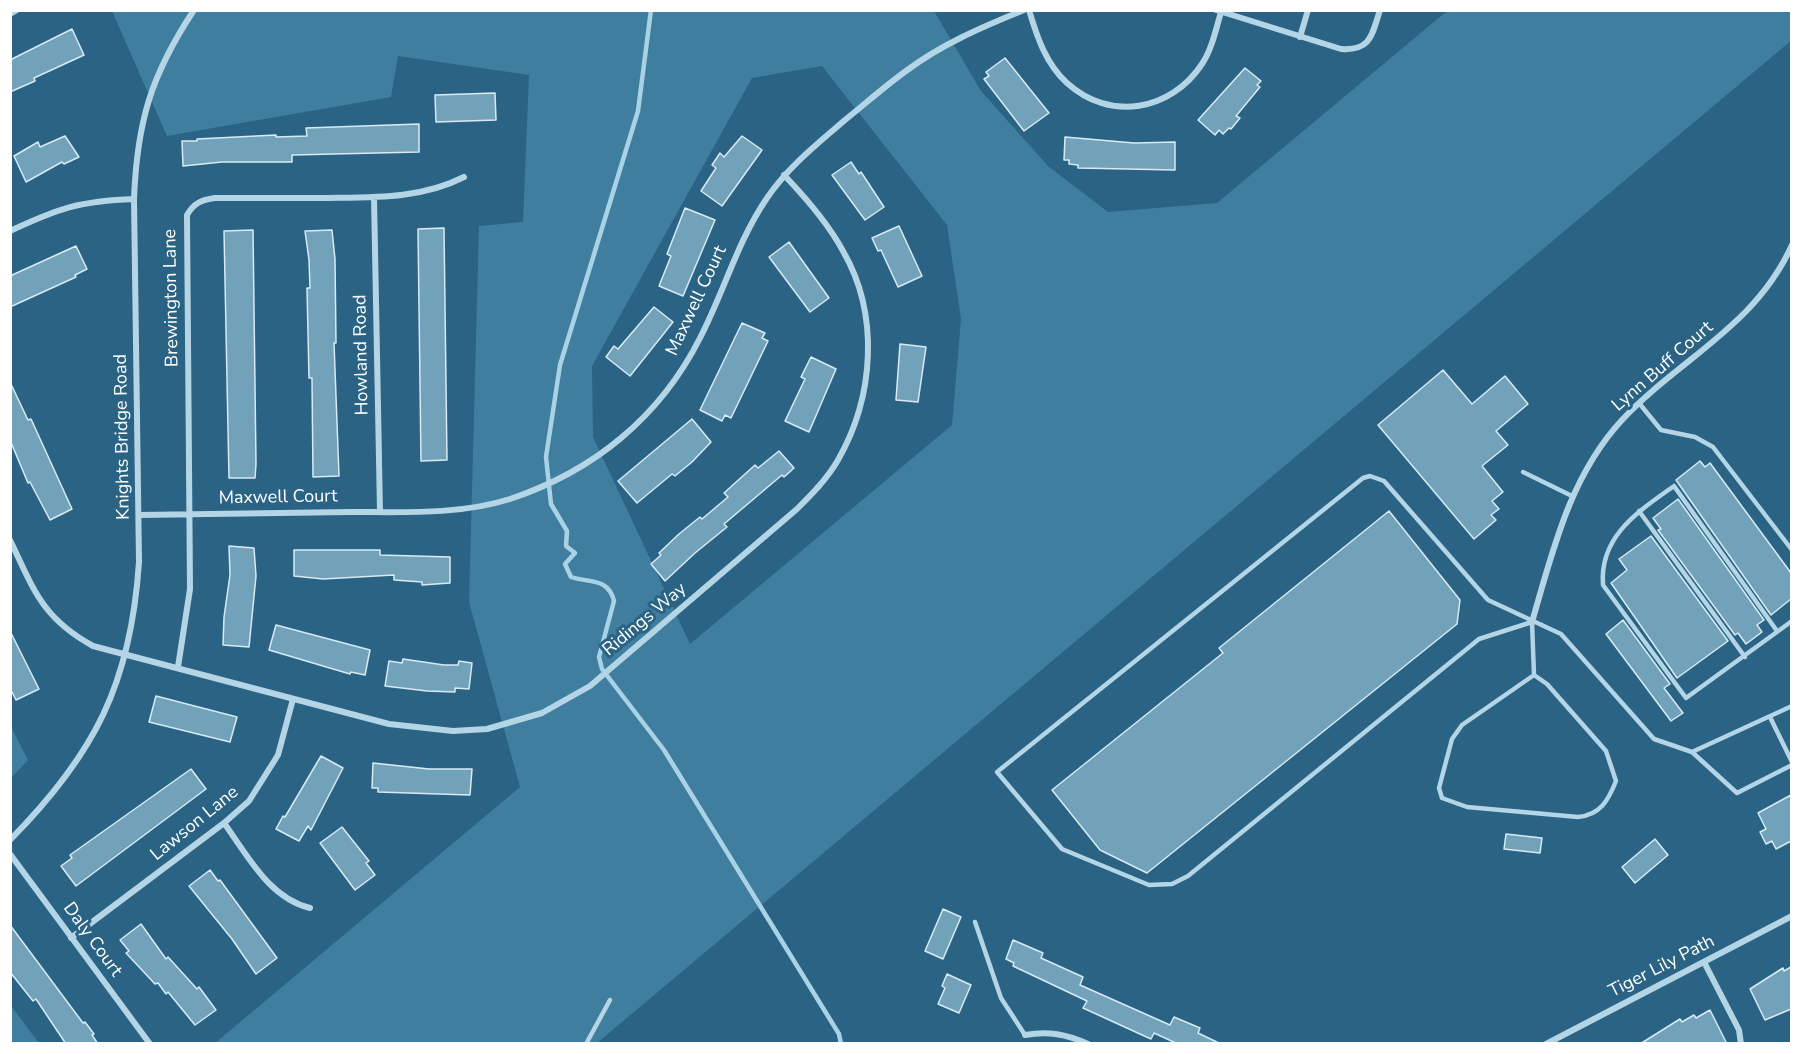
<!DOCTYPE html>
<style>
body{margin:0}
#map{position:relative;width:1802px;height:1054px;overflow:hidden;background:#2a6383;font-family:"Nunito Sans",sans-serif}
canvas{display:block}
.frame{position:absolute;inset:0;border:12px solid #fff;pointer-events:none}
</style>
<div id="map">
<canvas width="1802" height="1054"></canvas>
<div class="frame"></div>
</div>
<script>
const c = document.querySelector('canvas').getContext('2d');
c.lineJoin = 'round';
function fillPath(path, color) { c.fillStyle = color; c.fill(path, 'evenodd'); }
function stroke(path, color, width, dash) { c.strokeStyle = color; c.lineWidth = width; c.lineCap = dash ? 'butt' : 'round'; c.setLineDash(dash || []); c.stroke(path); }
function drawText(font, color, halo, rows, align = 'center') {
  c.font = font + ' "Nunito Sans",sans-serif'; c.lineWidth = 6; c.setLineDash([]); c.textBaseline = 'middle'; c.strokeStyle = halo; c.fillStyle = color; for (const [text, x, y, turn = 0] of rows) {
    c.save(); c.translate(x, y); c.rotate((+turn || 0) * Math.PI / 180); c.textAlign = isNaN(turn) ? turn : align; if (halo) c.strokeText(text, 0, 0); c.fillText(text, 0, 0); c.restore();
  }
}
fillPath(new Path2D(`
 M 112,11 L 934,11 L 981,91 L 1048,166 L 1108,212 L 1217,203 L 1447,11 L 1791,11 L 1792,40 L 597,1043 L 214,1044 L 520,787 L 469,602 L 479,226 L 523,222 L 529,75 L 398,56 L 391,97 L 167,136 ZM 822,66 L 947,225 L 961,319 L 952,425 L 690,644 L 593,437 L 592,366 L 752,78 Z
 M 10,725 L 28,760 L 11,778 L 10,778 Z
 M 11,1006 L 39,1043 L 11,1043 Z`), '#3f7e9f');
stroke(new Path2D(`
 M 651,10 L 638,111 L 560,365 L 546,457 L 551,504 L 567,531 L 566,546 L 575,553 L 565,564 L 571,577 C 588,583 608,577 614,601 L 599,657 L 602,669 L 664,750 L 839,1034 L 841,1044`), '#a9d2e7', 4.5);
const building = new Path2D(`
 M 72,29 L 84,55 L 34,78 L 35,81 L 10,92 L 10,60 Z
 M 1005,58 L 1049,113 L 1024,131 L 984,79 L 989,76 L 986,72 Z
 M 1245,68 L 1261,81 L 1257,85 L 1260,87 L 1236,116 L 1240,118 L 1231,129 L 1229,128 L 1223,134 L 1219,130 L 1215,135 L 1198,120 Z
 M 495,93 L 496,120 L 436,122 L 435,95 Z
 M 419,124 L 419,152 L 292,155 L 292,162 L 222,162 L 183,166 L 182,141 L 197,141 L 197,139 L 276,135 L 276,137 L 307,136 L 306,128 Z
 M 65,136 L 79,157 L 64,164 L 62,162 L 26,182 L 14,156 L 38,142 L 40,147 Z
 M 742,136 L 762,150 L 722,206 L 701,191 L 716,168 L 712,165 L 720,153 L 724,157 Z
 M 1065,137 L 1134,143 L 1175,142 L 1175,170 L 1078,168 L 1078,165 L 1069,164 L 1069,160 L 1064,160 Z
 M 851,162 L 859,174 L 861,172 L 884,207 L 865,220 L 832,175 Z
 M 685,208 L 715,220 L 683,296 L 659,286 L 671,256 L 667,254 Z
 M 899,226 L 922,276 L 898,287 L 881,250 L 878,251 L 872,238 Z
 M 444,228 L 447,460 L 421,461 L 418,229 Z
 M 253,230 L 256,464 L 255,478 L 229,478 L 224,231 Z
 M 332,230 L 335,259 L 336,343 L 334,343 L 339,476 L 313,477 L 312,378 L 309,378 L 307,288 L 310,288 L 309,260 L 305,231 Z
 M 789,242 L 829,298 L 810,312 L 769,257 Z
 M 76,246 L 87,269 L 75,275 L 76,277 L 10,307 L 10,276 Z
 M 654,307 L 673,322 L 630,376 L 606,357 L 614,346 L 618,349 Z
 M 742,323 L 765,333 L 762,338 L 768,341 L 731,418 L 725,415 L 722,421 L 700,410 Z
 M 900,344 L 926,347 L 918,402 L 896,400 Z
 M 811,357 L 836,369 L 809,432 L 785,421 L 805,379 L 801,377 Z
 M 1443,370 L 1472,404 L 1505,376 L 1528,404 L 1496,431 L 1508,445 L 1482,466 L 1503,492 L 1492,501 L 1499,509 L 1491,515 L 1496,520 L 1474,539 L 1378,425 Z
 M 10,382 L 28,420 L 31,419 L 72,509 L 50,520 L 30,482 L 28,483 L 10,440 Z
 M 692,419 L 711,442 L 692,462 L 675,476 L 672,474 L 637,503 L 618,481 Z
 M 779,451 L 794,468 L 784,477 L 782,475 L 724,524 L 727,527 L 695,553 L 665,581 L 651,564 L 661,555 L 659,553 L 679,534 L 700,517 L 702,519 L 728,497 L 724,493 L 755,465 L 758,468 Z
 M 1700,461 L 1705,467 L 1710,463 L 1791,573 L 1791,599 L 1771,615 L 1676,480 Z
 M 1678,499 L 1764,620 L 1757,625 L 1762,632 L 1746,644 L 1738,633 L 1735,635 L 1658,530 L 1661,529 L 1653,518 Z
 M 1389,511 L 1460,600 L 1457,624 L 1147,873 L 1100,850 L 1052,790 L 1223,653 L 1219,648 Z
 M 1651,536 L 1728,641 L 1677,678 L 1611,583 L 1627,570 L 1619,559 Z
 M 229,546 L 254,548 L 256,576 L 249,647 L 223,645 L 224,617 L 230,575 Z
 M 294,550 L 380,550 L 380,555 L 450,557 L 450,583 L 422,585 L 422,582 L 394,580 L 394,575 L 323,579 L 294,576 Z
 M 1623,620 L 1670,684 L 1664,688 L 1683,713 L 1671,721 L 1606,634 Z
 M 276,625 L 370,650 L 365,675 L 351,672 L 350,674 L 269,650 Z
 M 10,631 L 39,689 L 16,700 L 10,688 Z
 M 403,659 L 444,665 L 458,665 L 459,661 L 472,663 L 469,689 L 455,688 L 455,692 L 427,691 L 385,686 L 389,661 L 402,663 Z
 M 156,696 L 237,717 L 230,742 L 149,722 Z
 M 321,756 L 343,768 L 311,830 L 308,826 L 299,841 L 276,829 L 283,816 L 285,817 Z
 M 373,763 L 429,769 L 472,769 L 470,795 L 378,792 L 378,788 L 372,788 Z
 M 191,769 L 206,789 L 76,886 L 61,866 L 72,858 L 70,855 Z
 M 1791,795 L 1791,841 L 1776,849 L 1772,841 L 1766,844 L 1760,832 L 1766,829 L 1758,813 Z
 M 342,827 L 369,861 L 366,863 L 375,875 L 355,890 L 320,843 Z
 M 1506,834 L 1542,838 L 1540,853 L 1504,849 Z
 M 1655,839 L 1668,855 L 1635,883 L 1622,867 Z
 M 210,870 L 218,881 L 220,880 L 277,958 L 256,974 L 232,939 L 189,886 Z
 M 943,909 L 961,917 L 943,959 L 925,951 Z
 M 141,924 L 166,959 L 168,957 L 197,989 L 199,987 L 216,1010 L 195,1025 L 168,992 L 166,994 L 158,983 L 155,984 L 126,953 L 129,951 L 120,940 Z
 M 10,925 L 83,1023 L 85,1022 L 94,1034 L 92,1035 L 98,1044 L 66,1044 L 36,999 L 33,1001 L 10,972 Z
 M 1013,940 L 1043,953 L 1041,958 L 1083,977 L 1080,985 L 1170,1025 L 1174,1017 L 1200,1028 L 1198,1033 L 1221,1044 L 1178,1044 L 1154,1033 L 1151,1039 L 1083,1008 L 1087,1001 L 1013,966 L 1014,963 L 1006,959 Z
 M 1791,967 L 1791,1009 L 1765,1020 L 1750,989 L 1783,968 L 1784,971 Z
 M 947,974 L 971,985 L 959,1013 L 938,1004 L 945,988 L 942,986 Z
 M 1710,1010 L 1727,1044 L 1640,1044 L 1680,1019 L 1682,1022 L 1694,1015 L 1696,1018 Z`);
fillPath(building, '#72a1ba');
stroke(building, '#d7ebf5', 1.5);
stroke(new Path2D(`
 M 1639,403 L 1661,430 L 1695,437 L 1713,447 L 1792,550
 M 1523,472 L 1572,496
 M 1639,511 L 1745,657
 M 1532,622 L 1479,639 L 1188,876 L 1172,884 L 1149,885 L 1062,849 L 997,772 L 1363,478 L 1370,476 L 1384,481 L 1488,600 L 1561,634 L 1654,739 L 1692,752 L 1792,706
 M 1532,622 L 1534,675 L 1462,725 L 1452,739 L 1439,788 L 1442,798 L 1467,807 L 1578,817 C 1600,815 1608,801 1616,781 L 1606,751 L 1547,684 L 1534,675
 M 1777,631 L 1674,486 C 1639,511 1599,536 1603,585 L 1686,698 L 1792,621
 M 1770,717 L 1792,762
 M 1692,752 L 1737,793 L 1792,765
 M 975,922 L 1001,998 L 1025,1035
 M 586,1044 L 610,1000`), '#b4d5e6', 4.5);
stroke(new Path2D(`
 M 1029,10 C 1037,37 1046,64 1067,83 C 1110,122 1171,111 1202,64 C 1212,49 1216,29 1221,12
 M 1216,10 L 1341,49 C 1371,51 1372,35 1380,10
 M 10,14 L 17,10
 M 1300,37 L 1308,10
 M 374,197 L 380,512
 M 10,231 C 59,208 80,201 134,199
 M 139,515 C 210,514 280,513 350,512 C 403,512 460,515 510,499 C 594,471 660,417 700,338 C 724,292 737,242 767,198 C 788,167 817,144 845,120 C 865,104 885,86 906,71 C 942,44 982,27 1024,10
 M 10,540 C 34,590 42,618 93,646 L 389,724 L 453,731 L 487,729 L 542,713 L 590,686 L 797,509 C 812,494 827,479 838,460 C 874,397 880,315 843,251 C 828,223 806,198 784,175
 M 1532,622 C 1553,550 1570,476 1622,420 C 1680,358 1755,327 1792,245
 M 178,667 L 190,589 L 187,215 C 194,203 201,200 215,198 C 250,198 285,198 320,198 C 369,197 419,200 464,177
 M 224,823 C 248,856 269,898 310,908
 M 10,840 C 95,754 131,683 139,562 L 134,199 C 137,122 151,75 194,10
 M 10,854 L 150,1044
 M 71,938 L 224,823 L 249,801 L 278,755 L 293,699
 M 1704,962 L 1739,1030 L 1741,1044
 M 1025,1035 C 1048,1031 1066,1034 1088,1044
 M 1546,1044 L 1792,916`), '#b4d5e6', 6);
drawText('18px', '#fff', '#2a6383', [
 ["Brewington Lane",172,298,-91],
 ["Maxwell Court",697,301,-65],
 ["Howland Road",362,355,-91],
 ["Lynn Buff Court",1663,367,-41],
 ["Knights Bridge Road",123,437,-91],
 ["Maxwell Court",278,498,-1],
 ["Ridings Way",645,620,-40],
 ["Lawson Lane",195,824,-39],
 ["Daly Court",92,940,54],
 ["Tiger Lily Path",1662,967,-27]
]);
</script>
